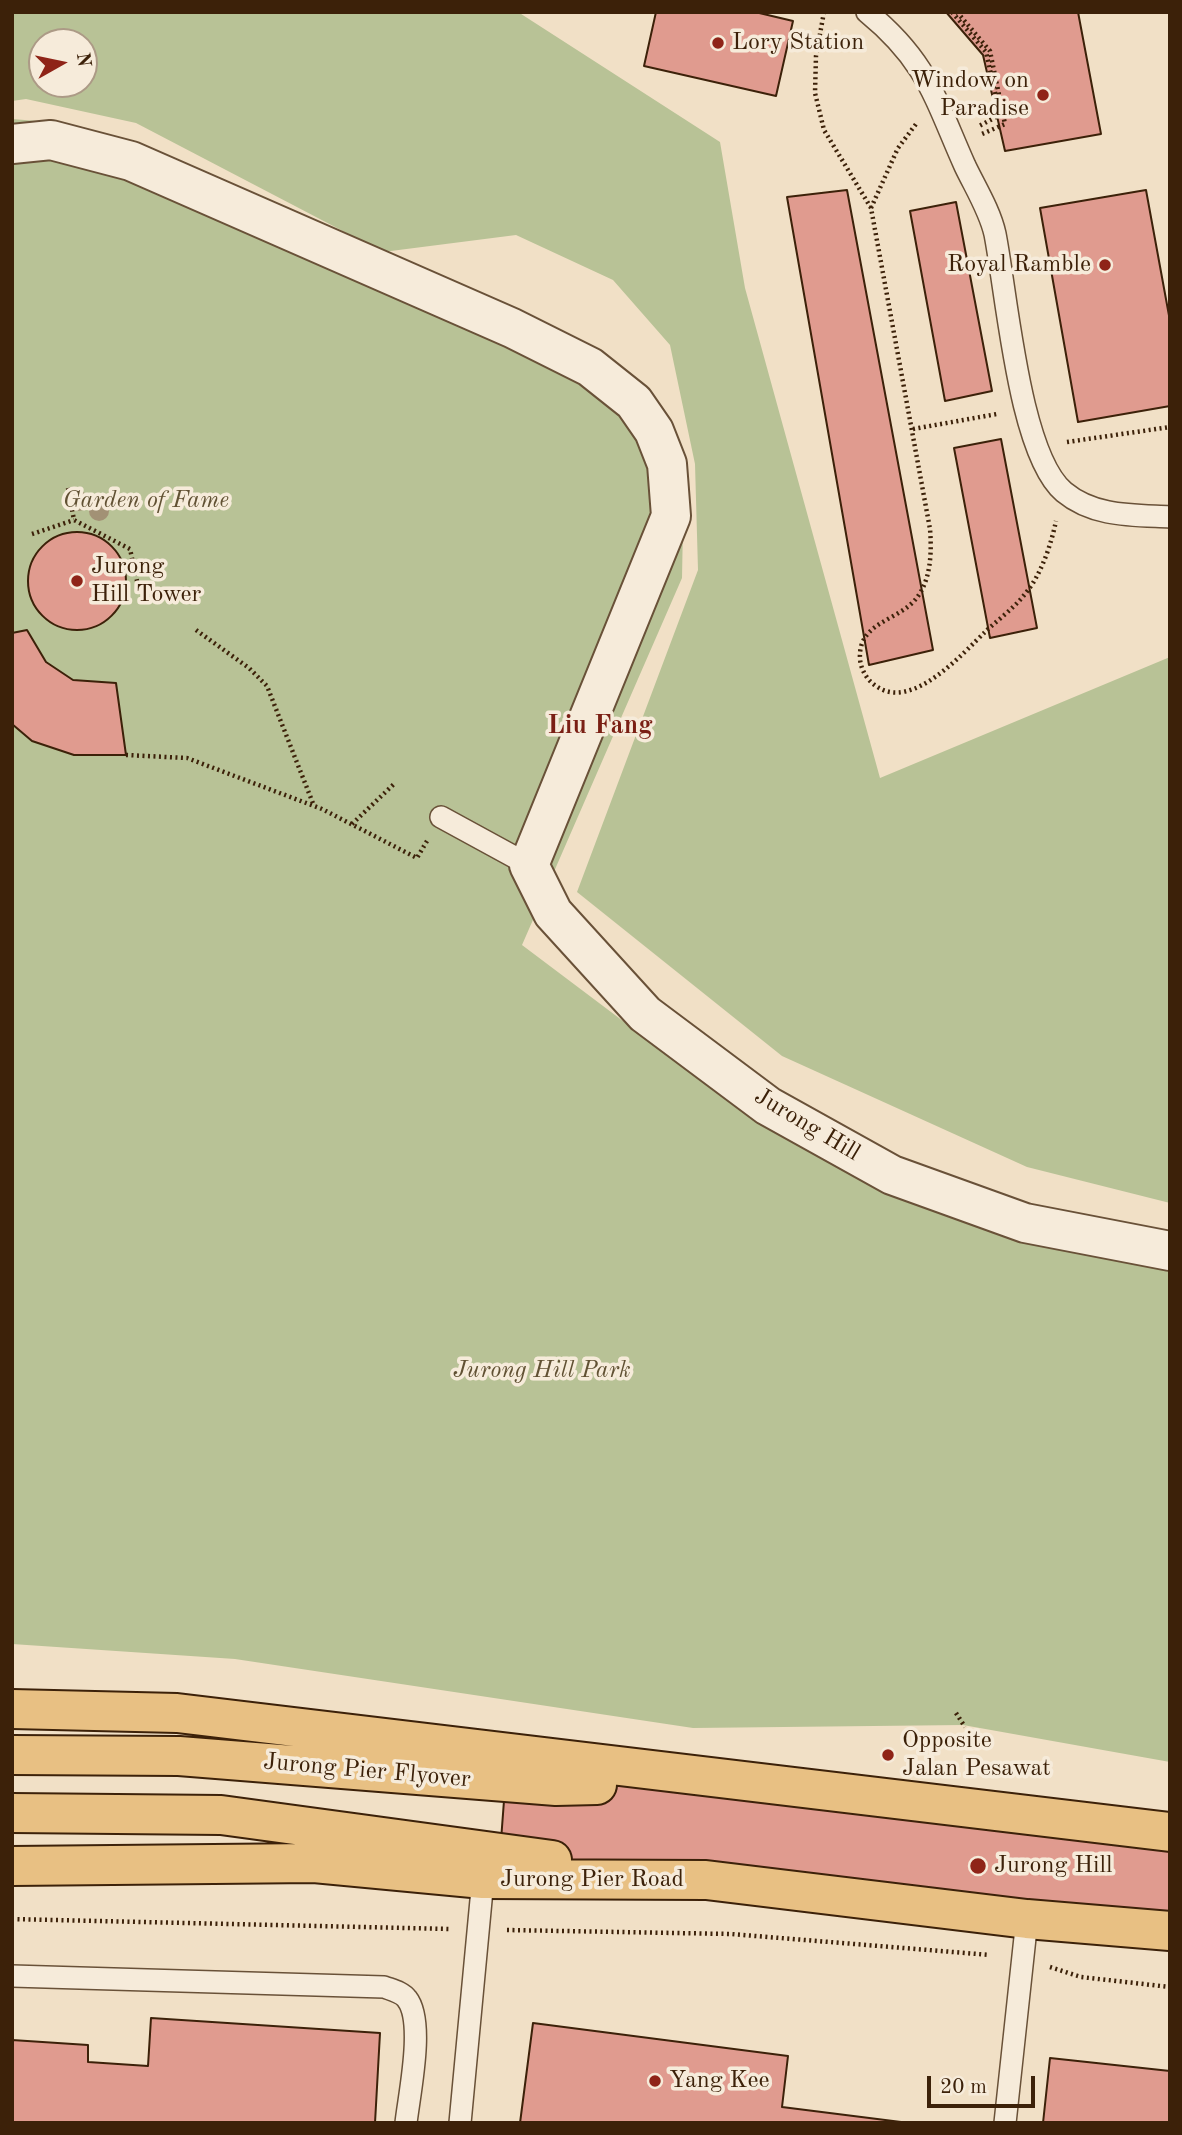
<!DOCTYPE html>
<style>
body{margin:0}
#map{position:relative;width:1182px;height:2135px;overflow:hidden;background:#f1e0c6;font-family:"Old Standard TT",serif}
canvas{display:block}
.frame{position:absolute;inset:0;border:14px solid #3c2109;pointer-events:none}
.north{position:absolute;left:28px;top:28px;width:70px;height:70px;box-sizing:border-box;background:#f6ebda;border:2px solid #ac9a86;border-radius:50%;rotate:81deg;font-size:19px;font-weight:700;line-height:28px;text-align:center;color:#3c2109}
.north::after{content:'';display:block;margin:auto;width:24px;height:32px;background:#8f2418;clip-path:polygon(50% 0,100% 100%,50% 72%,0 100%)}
.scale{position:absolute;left:927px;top:2076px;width:108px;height:32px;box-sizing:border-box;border:4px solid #3c2109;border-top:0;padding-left:9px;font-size:21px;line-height:24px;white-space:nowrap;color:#3c2109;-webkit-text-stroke:5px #f6ebda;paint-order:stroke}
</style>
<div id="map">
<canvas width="1182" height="2135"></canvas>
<div class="frame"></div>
<div class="north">N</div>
<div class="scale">20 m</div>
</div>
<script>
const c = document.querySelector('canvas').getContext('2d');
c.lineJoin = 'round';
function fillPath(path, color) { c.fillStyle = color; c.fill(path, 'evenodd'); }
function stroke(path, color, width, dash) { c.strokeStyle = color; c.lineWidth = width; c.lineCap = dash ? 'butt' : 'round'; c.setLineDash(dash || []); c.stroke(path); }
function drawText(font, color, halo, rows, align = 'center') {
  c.font = font + ' "Old Standard TT",serif'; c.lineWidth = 7; c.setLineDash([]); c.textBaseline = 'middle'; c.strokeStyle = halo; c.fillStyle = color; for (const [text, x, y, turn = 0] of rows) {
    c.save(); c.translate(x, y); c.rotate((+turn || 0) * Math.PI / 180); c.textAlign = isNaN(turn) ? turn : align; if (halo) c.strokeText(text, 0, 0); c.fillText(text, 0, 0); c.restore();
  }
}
fillPath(new Path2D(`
 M 12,12 L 518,12 L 720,142 L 745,288 L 880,778 L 1170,657 L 1170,1203 L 1027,1167 L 782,1056 L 577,892 L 698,570 L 695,464 L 670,345 L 613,280 L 516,235 L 383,252 L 136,123 L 26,99 L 12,101 ZM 42,42 L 84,42 L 84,84 L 42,84 Z
 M 12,119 L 50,122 L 387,272 L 556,327 L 636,386 L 684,472 L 682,578 L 522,945 L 704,1082 L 1170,1268 L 1170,1762 L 963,1725 L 693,1728 L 235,1659 L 12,1644 Z`), '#b8c296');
const building = new Path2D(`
 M 656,12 L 755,12 L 793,21 L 776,96 L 644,66 Z
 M 946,12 L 1078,12 L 1101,134 L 1005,151 L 983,55 Z
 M 847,190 L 933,650 L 869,665 L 787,197 Z
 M 1146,190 L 1170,321 L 1170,406 L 1078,422 L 1040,208 Z
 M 956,202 L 992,391 L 945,401 L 910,211 Z
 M 1001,439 L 1037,628 L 990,638 L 954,448 Z
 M28 581a49 49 0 1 1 98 0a49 49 0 1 1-98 0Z
 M 27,630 L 46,662 L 73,680 L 116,683 L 126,755 L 74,755 L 32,741 L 12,724 L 12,633 Z
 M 506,1774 L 1170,1831 L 1170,1925 L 499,1867 Z
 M 151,2018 L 380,2033 L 375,2123 L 12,2123 L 12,2040 L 88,2045 L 88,2062 L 148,2066 Z
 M 533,2023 L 788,2056 L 782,2107 L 909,2123 L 520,2123 Z
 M 1050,2058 L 1170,2071 L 1170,2123 L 1043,2123 Z`);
fillPath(building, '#e09b8f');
stroke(building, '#3c2109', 2);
const lane = new Path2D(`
 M 867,12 C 928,62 935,99 965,166 C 975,187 990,211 995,234 C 1007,295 1019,454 1064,492 C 1094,517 1133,515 1170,517
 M 441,817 L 529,865
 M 12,1976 L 384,1987 C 392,1990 402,1992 407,1999 C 425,2022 409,2095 406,2123
 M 460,2123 L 483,1879
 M 1005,2123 L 1027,1919`);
const street = new Path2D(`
 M 12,144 L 51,140 L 131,161 L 512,328 L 590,367 L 634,402 L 654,431 L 667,464 L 671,516 L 529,865 L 553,913 L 645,1014 L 768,1106 L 892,1175 L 1025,1223 L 1170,1251`);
const primary = new Path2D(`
 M 12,1709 L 177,1713 L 1170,1832
 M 12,1755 L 179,1756 L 556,1786 L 597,1785
 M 12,1813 L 221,1815 L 552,1860
 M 12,1866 L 314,1863 L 483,1879 L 706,1880 L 1027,1919 L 1170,1931`);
stroke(lane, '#695138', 24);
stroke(street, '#695138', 42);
stroke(primary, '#3c2109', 42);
stroke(new Path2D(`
 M 824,12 L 816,56 L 815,93 L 824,130 L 871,208 L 930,529 C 932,554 931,586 911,604 C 891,622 858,625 860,659 C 861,670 867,680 876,686 C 912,712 963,653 986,631 C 999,619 1014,608 1025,594 C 1041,575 1051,545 1056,521
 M 952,12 L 986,52 L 1000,115 L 979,126
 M 957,12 L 990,51 L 1005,124 L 982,134
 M 871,208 L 898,148 L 916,124
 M 913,429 L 997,414
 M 1067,442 L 1170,427
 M 68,488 L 74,520 L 130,549 L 139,590
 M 32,534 L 74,520
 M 196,630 L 249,668 L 267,686 L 314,806
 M 126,755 L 187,758 L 322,809 L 417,858 L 427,841
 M 352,824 L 394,784
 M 956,1713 L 965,1727
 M 12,1919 L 449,1929
 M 507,1930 L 731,1934 L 990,1955
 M 1050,1967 L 1081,1977 L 1170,1987`), '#3c2109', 4.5, [2, 3.5]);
stroke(lane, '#f6ebda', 21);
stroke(street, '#f6ebda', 38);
stroke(primary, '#e8c083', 38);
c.fillStyle = '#a29175';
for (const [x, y] of [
 [79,501],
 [99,511]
]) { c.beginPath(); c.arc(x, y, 10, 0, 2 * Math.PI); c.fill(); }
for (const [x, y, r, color] of [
 [718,43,7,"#8f2418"],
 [1043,95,7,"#8f2418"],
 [1105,265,7,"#8f2418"],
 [77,581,7,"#8f2418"],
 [888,1755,7,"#8f2418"],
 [978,1866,9,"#8f2418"],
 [655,2081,7,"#8f2418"]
]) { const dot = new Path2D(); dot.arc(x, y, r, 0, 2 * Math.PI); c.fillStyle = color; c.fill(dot); stroke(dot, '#f6ebda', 2.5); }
drawText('24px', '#3c2109', '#f6ebda', [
 ["Lory Station",732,43],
 ["Window on",1029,81,"right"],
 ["Paradise",1029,109,"right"],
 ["Royal Ramble",1091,265,"right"],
 ["Jurong",91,567],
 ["Hill Tower",91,595],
 ["Opposite",902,1741],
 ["Jalan Pesawat",902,1769],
 ["Jurong Hill",994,1866],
 ["Yang Kee",669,2081]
], 'left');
drawText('italic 24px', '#615133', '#f6ebda', [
 ["Garden of Fame",146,501],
 ["Jurong Hill Park",542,1371]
]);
drawText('24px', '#3c2109', '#f6ebda', [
 ["Jurong Hill",807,1125,31],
 ["Jurong Pier Flyover",367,1771,5],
 ["Jurong Pier Road",592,1880]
]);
drawText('bold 26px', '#7a1f14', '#f6ebda', [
 ["Liu Fang",600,726]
]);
</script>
